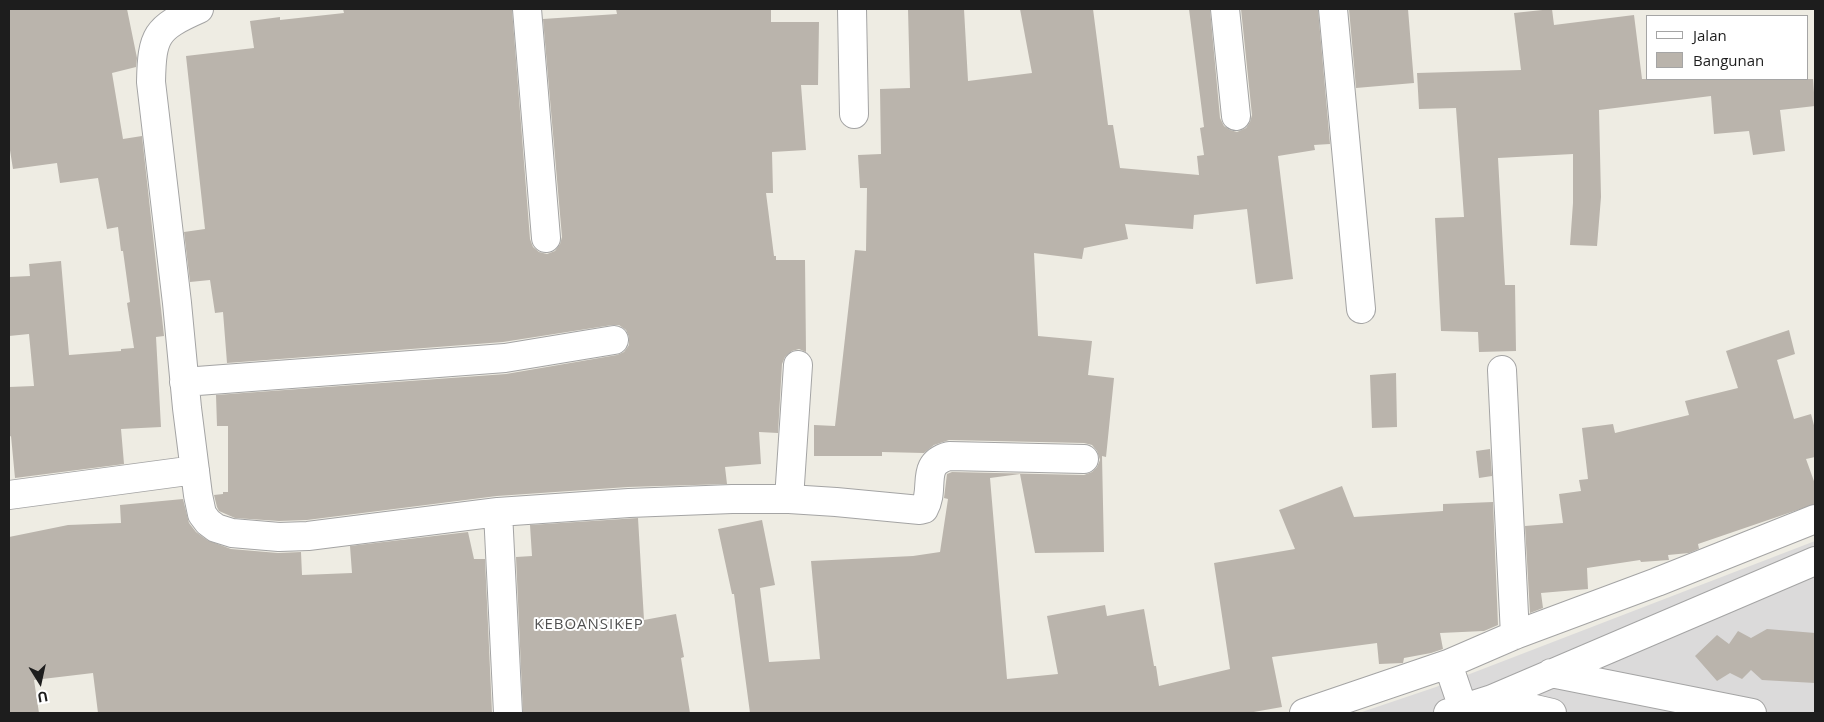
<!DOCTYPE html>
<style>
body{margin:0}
#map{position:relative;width:1824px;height:722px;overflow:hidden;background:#eeece3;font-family:"Open Sans",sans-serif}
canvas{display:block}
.frame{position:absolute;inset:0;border:10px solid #1d1d1d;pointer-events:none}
.legend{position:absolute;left:1646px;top:15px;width:162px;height:65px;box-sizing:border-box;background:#fff;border:1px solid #a5a5a5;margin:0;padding:6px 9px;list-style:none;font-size:15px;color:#1d1d1d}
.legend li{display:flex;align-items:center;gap:10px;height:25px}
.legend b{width:25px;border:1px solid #a5a5a5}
.north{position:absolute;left:15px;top:657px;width:50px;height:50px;-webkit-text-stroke:4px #fff;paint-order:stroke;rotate:170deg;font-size:14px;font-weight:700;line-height:20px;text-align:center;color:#1d1d1d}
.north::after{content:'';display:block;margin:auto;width:18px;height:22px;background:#1d1d1d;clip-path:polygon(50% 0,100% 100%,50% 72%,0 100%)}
</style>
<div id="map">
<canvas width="1824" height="722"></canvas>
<div class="frame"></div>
<ul class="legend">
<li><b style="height:6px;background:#fff"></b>Jalan</li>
<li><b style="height:14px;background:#bab4ac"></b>Bangunan</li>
</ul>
<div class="north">U</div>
</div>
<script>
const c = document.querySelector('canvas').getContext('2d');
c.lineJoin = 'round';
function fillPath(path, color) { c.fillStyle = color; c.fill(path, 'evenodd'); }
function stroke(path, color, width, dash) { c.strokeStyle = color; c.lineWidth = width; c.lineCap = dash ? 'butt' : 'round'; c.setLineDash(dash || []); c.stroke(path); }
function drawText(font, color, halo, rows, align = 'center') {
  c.font = font + ' "Open Sans",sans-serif'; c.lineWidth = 4; c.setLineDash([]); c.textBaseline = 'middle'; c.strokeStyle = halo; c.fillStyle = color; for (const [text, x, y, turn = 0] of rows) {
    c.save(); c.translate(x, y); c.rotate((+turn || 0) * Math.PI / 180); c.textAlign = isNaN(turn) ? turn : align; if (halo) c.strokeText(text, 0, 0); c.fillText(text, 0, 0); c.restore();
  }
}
fillPath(new Path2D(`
 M 1815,541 L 1815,713 L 1359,713 L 1436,687 Z`), '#dbdada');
fillPath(new Path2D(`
 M 9,9 L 127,9 L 137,58 L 136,67 L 112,73 L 123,139 L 142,136 L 164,336 L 156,337 L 161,427 L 121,429 L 124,464 L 15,478 L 11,436 L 9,437 L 9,387 L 34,386 L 29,334 L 9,336 L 9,277 L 30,276 L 29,264 L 61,261 L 69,355 L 121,351 L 121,349 L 134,348 L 127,303 L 130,302 L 123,251 L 121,251 L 118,227 L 107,229 L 98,178 L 60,183 L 57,163 L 13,169 L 9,144 Z
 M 343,9 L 512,9 L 530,239 L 533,247 L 539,252 L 547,254 L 555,251 L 560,244 L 562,237 L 543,19 L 617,14 L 616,9 L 771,9 L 771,22 L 819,22 L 818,85 L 801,85 L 806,150 L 772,152 L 773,193 L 766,193 L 774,256 L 776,256 L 776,260 L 805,260 L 806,352 L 799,349 L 792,351 L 785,357 L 782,364 L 778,433 L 759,432 L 761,464 L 725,467 L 727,484 L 628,487 L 497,496 L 307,520 L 279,521 L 235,518 L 219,511 L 217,507 L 214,495 L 223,494 L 223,492 L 228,492 L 228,426 L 217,426 L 216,395 L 506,374 L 617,355 L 624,352 L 629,345 L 629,337 L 626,330 L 619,325 L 612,325 L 503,342 L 227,363 L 223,312 L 215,313 L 210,280 L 190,282 L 184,232 L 205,229 L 186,56 L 254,48 L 250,21 L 280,17 L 280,20 L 344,13 Z
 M 908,9 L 964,9 L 968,81 L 1032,73 L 1020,9 L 1093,9 L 1108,125 L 1113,125 L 1120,168 L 1199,175 L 1197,156 L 1204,155 L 1200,128 L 1204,127 L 1189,9 L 1210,9 L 1220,118 L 1224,126 L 1230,130 L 1237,132 L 1246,128 L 1250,122 L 1252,115 L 1241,9 L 1318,9 L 1330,144 L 1314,145 L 1315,150 L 1278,156 L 1293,279 L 1256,284 L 1247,209 L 1194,215 L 1193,229 L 1125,224 L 1128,239 L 1084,248 L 1082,259 L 1034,253 L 1038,336 L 1092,341 L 1088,375 L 1114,378 L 1106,457 L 1102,456 L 1104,552 L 1035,553 L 1020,474 L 990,478 L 1007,679 L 1058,674 L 1047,616 L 1105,605 L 1107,616 L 1144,609 L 1154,666 L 1156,666 L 1159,686 L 1230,669 L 1214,563 L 1295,549 L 1279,510 L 1342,486 L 1354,517 L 1443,511 L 1443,504 L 1493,502 L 1498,625 L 1484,631 L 1440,633 L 1443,649 L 1431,653 L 1404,658 L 1403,663 L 1379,664 L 1377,643 L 1272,657 L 1282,707 L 1248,713 L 750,713 L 734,594 L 732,594 L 718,529 L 762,520 L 775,585 L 760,588 L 769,662 L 820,659 L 811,561 L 913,556 L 940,552 L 948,499 L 944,498 L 947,474 L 952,472 L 1084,475 L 1092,472 L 1097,467 L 1100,460 L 1097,451 L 1092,445 L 1084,443 L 949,440 L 934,445 L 924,453 L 882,452 L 882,456 L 814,456 L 814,425 L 835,426 L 855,250 L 866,251 L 867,188 L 860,188 L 858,155 L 881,154 L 880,89 L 910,88 Z
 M 1349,9 L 1408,9 L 1414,83 L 1356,88 Z
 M 1552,9 L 1554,25 L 1634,15 L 1642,79 L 1813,79 L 1815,106 L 1780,110 L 1785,151 L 1753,155 L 1749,131 L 1714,134 L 1711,96 L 1599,110 L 1601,197 L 1597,246 L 1570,245 L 1573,203 L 1573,154 L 1498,158 L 1505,285 L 1515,285 L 1516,351 L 1479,352 L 1478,332 L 1441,331 L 1435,218 L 1464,217 L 1456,108 L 1419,109 L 1417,73 L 1521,70 L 1514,13 Z
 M 1789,330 L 1795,354 L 1777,360 L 1794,419 L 1811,414 L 1815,429 L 1815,457 L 1806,459 L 1815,484 L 1815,504 L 1698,544 L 1699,549 L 1689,553 L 1668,555 L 1669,560 L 1641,562 L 1640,560 L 1587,568 L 1588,589 L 1541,593 L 1543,608 L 1530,613 L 1525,526 L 1563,523 L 1559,494 L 1581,491 L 1579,480 L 1588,479 L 1582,428 L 1613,424 L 1615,433 L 1689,415 L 1685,401 L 1738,388 L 1726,351 Z
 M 1396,373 L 1397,427 L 1372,428 L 1370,375 Z
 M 1490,449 L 1492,476 L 1479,478 L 1476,451 Z
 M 183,499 L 189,523 L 196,532 L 207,540 L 231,549 L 278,553 L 301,552 L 302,575 L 352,573 L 350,546 L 468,532 L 474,559 L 485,559 L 492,713 L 98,713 L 93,673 L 34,680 L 39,713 L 9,713 L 9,537 L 68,525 L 121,523 L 120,505 Z
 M 638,518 L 644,620 L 676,614 L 684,657 L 681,658 L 690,713 L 523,713 L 516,557 L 532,556 L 530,525 Z
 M 1767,629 L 1815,633 L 1815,683 L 1762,680 L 1751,670 L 1742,679 L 1730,673 L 1717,681 L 1695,656 L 1717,635 L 1729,644 L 1738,631 L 1751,638 Z`), '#bab4ac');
const minor = new Path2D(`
 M 199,9 C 156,28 152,35 151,82 L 177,303 L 187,408 L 198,495 L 202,514 L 208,522 L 216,528 L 232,533 L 279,537 L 308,536 L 498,512 L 629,503 L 732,499 L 789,499 L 836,502 L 920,510 L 924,509 C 936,488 919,464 949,456 L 1084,459
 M 527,9 L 546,238
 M 852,9 L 854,114
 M 1225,9 L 1236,116
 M 1333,9 L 1361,309
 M 1502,370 L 1515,635
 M 184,382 L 505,358 L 614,340
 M 9,495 L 195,470
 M 789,499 L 798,365
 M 498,512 L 508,713
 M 1448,664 L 1463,708 L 1463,713
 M 1551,673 L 1752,713
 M 1492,699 L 1552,713
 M 1304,713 L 1448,664 L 1515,635 L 1657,582 L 1815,519
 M 1448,713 L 1492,699 L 1815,561`);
stroke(minor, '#a4a4a4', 30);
stroke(minor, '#fff', 28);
c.letterSpacing = '1px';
drawText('15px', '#505050', '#fff', [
 ["KEBOANSIKEP",589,625]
]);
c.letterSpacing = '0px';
</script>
